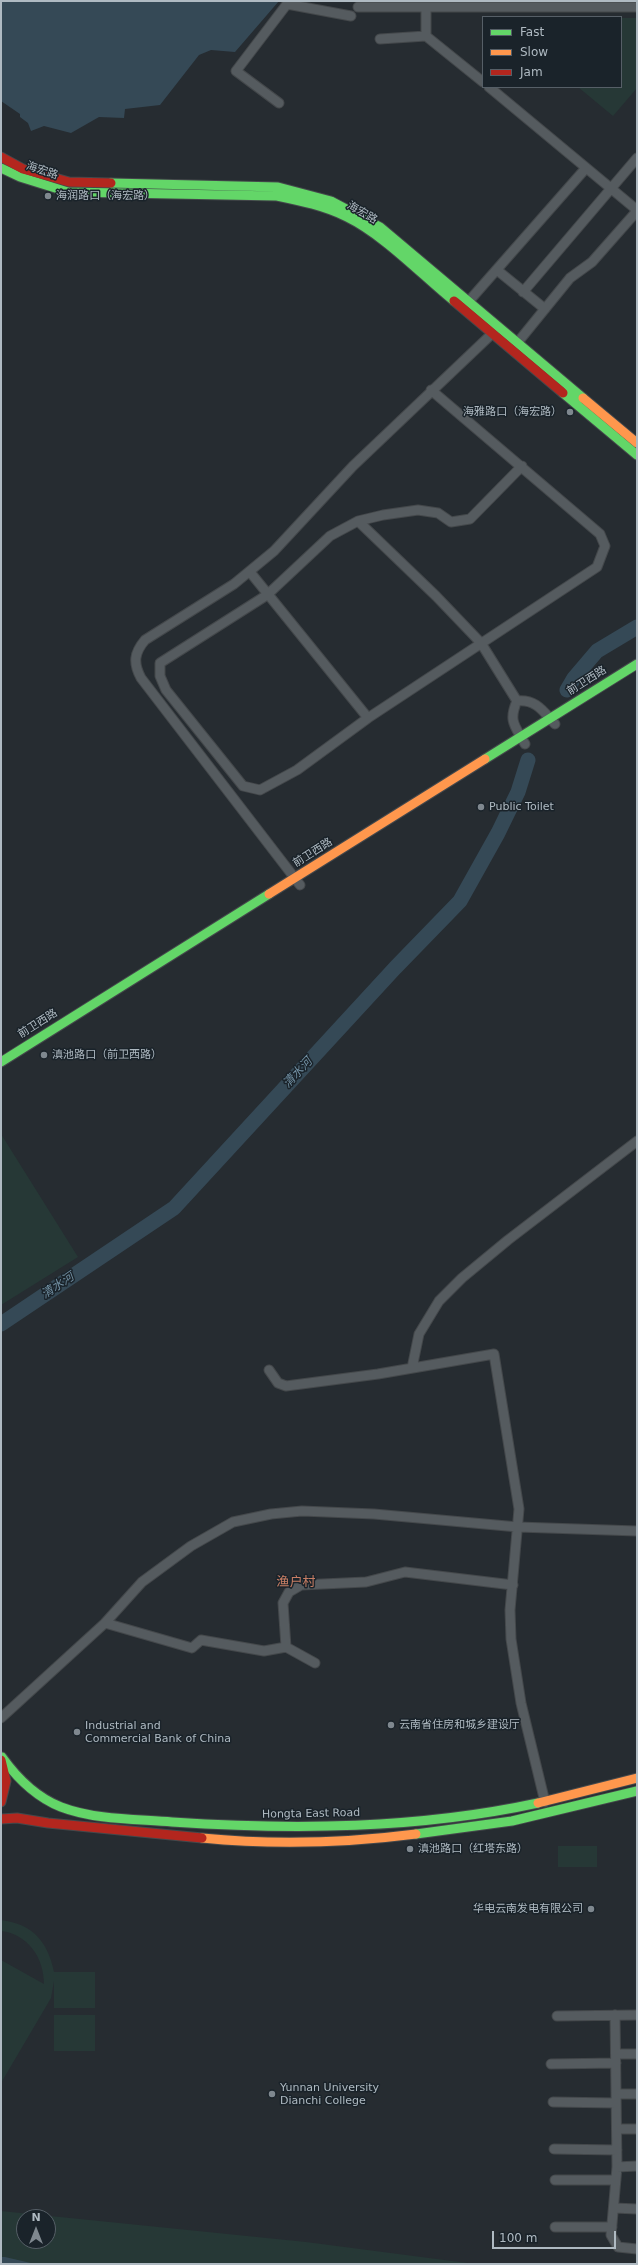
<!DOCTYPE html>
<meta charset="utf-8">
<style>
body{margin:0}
#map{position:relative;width:638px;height:2265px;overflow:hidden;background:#262c31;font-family:"DejaVu Sans",sans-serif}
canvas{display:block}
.frame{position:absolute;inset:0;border:2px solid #afbac2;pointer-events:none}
.legend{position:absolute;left:482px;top:16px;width:140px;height:72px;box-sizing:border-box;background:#1a232a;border:1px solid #565f67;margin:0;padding:5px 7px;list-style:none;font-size:12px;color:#afbac2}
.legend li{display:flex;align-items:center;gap:8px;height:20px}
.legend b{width:20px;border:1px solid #565f67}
.north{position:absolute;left:16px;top:2209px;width:40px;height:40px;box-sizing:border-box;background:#1a232a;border:1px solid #565f67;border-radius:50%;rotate:0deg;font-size:11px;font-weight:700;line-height:16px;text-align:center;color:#afbac2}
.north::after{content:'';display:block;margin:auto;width:14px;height:18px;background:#7f888f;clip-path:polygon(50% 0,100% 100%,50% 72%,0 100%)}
.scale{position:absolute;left:492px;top:2231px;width:124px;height:18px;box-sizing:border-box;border:2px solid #afbac2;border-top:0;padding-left:5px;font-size:12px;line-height:14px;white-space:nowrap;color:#afbac2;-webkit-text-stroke:3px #1a232a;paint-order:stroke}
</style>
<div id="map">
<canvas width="638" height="2265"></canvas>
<div class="frame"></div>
<ul class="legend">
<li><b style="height:5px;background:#63d668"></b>Fast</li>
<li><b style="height:5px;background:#ff974d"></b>Slow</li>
<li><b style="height:5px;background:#b3261e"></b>Jam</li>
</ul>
<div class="north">N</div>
<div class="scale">100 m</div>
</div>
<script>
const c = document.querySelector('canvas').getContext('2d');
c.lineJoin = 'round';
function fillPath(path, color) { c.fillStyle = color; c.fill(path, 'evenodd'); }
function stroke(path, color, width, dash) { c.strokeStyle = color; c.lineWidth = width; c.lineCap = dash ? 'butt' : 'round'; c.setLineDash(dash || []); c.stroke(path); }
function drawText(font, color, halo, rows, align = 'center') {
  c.font = font + ' "DejaVu Sans","Noto Sans SC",sans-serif'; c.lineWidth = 3; c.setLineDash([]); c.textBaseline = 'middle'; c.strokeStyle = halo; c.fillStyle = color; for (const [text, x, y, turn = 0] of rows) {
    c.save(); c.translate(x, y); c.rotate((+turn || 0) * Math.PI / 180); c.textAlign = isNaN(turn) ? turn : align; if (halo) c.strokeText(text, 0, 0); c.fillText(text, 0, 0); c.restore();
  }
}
fillPath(new Path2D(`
 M 621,18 L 637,18 L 637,88 L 613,116 L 578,87 L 621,87 Z
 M 1,1134 L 78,1257 L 1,1305 Z
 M 558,1846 L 597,1846 L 597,1867 L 558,1867 Z
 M 1,1920 C 33,1924 48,1942 54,1972 L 95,1972 L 95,2008 L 54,2008 L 54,1981 L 51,1998 L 1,2083 L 1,1960 L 44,1984 C 44,1958 28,1934 1,1931 Z
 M 54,2015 L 95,2015 L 95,2051 L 54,2051 Z
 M 1,2211 L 306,2242 L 475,2264 L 1,2264 ZM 24,2217 L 48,2217 L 48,2241 L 24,2241 Z`), '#263836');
fillPath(new Path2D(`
 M 1,1 L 279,1 L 235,52 L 211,50 L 199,55 L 160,105 L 125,109 L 124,118 L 99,117 L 71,133 L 44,126 L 31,131 L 28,123 L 20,117 L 20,114 L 1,101 Z
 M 1,2257 L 5,2257 L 35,2264 L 1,2264 Z`), '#354956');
stroke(new Path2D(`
 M 567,690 L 574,678 L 597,651 L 637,627
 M 1,1324 L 174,1208 L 395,968 L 460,901 L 498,833 L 518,792 L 528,760`), '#354956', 15);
const street = new Path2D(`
 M 287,1 L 287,4 L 351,16
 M 358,7 L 637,7
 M 426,7 L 426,36 L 483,82
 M 380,39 L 426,36
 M 489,87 L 637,210
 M 279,103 L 236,71 L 287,4
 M 497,270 L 545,309
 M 523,292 L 637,158
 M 469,301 L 586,168
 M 518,342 L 570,278 L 592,262 L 637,211
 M 431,390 L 600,534 L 605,546 L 597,567 L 368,718 L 297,770 L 260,790 L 243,786 L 166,690 L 160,676 L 160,663 L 267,595 L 330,536 L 358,521 L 383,515 L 418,510 L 438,513 L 451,522 L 470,519 L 522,466
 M 358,521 L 436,596 L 481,643 L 517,701
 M 250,572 L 368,718
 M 525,744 C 515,726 508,721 517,701 C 536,699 543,711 555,724
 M 300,885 L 141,678 C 133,663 134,653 145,640 L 234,584 L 274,551 L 353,466 L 497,329
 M 412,1368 L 419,1334 L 439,1301 L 462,1278 L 508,1240 L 637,1141
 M 269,1370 L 278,1383 L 286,1386 L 378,1374 L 494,1354 L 519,1509 L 510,1610 L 511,1639 L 521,1703 L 545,1802
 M 105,1623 L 192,1648 L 201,1640 L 264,1651 L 286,1647 L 315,1663
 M 286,1647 L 283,1603 L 289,1592 L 301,1585 L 366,1582 L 405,1572 L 513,1585
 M 1,1718 L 105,1623 L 142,1582 L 191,1546 L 233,1522 L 271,1514 L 302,1511 L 374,1514 L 518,1527 L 637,1531
 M 615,2015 L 617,2167 L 611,2235 L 618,2247 L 637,2249
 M 557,2016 L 637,2015
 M 616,2054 L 637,2054
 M 551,2064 L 616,2063
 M 616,2094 L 637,2094
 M 553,2102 L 616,2103
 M 617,2129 L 637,2129
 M 554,2149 L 617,2150
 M 617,2167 L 637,2166
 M 555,2180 L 616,2180
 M 614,2208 L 637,2209
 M 555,2227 L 612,2227`);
const fast = new Path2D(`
 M 1,168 L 20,177 L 68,192 L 277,196 C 301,201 325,206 347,217 C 384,235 422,275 454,301
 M 111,183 L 278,187 L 331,201 L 380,227 L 583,398
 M 563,393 L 637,455
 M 485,759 L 637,664
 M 1,1062 L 269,894
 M 2,1757 C 17,1778 36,1797 61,1807 C 95,1820 136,1819 172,1822 C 294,1830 418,1829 538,1803
 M 416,1834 L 512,1821 L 637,1791`);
const slow = new Path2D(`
 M 583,398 L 637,443
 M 269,894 L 485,759
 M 538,1803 L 637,1778
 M 202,1838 C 273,1845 346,1843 416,1834`);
const jam = new Path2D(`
 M 1,157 L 23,169 L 69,182 L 111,183
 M 454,301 L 563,393
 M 1,1760 L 6,1781 L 1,1802
 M 1,1819 L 17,1818 L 48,1823 L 202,1838`);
stroke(street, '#44484b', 11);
stroke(fast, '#44484b', 11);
stroke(slow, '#44484b', 11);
stroke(jam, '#44484b', 11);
stroke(street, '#555b5f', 9);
stroke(fast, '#63d668', 9);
stroke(slow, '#ff974d', 9);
stroke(jam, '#b3261e', 9);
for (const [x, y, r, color] of [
 [48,196,4,"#7f888f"],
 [570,412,4,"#7f888f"],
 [481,807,4,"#7f888f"],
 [44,1055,4,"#7f888f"],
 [391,1725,4,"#7f888f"],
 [77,1732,4,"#7f888f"],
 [410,1849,4,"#7f888f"],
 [591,1909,4,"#7f888f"],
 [272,2094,4,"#7f888f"]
]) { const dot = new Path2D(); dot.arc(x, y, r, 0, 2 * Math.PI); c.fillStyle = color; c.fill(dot); stroke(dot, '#1a232a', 1.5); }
drawText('11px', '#afbac2', '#1a232a', [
 ["海宏路",42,171,18],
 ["海宏路",362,213,30],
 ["前卫西路",587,681,-32],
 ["前卫西路",313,853,-32],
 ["前卫西路",38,1024,-32],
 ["Hongta East Road",311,1814,-1]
]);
drawText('11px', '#afbac2', '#1a232a', [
 ["海润路口（海宏路）",56,196],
 ["海雅路口（海宏路）",562,412,"right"],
 ["Public Toilet",489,807],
 ["滇池路口（前卫西路）",52,1055],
 ["云南省住房和城乡建设厅",399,1725],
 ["Industrial and",85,1726],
 ["Commercial Bank of China",85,1739],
 ["滇池路口（红塔东路）",418,1849],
 ["华电云南发电有限公司",583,1909,"right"],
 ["Yunnan University",280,2088],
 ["Dianchi College",280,2101]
], 'left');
drawText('italic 12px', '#7290a3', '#1a232a', [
 ["清水河",298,1073,-47],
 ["清水河",58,1286,-34]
]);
drawText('13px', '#c87e64', '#1a232a', [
 ["渔户村",296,1583]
]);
</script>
